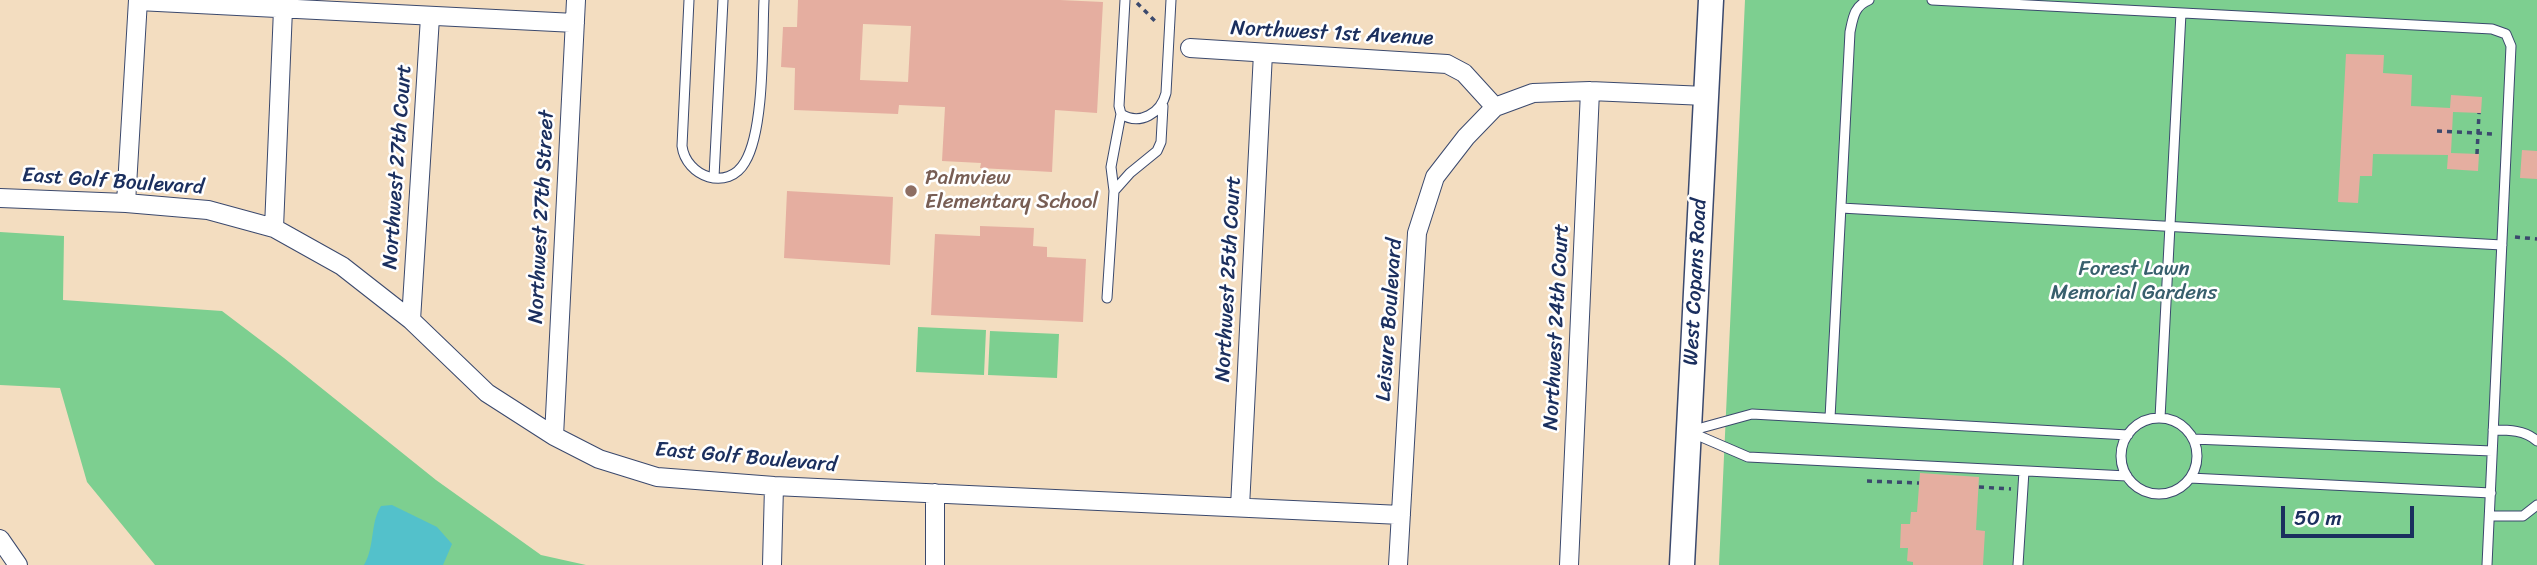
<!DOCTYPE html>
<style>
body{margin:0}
#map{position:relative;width:2537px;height:565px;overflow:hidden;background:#f3ddc0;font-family:Sriracha,sans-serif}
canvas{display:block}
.scale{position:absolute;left:2281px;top:506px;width:133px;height:32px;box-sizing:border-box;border:4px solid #1b2f5e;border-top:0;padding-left:9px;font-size:21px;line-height:24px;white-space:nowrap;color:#1b2f5e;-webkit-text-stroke:5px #fff;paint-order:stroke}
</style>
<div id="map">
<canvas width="2537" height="565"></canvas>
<div class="scale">50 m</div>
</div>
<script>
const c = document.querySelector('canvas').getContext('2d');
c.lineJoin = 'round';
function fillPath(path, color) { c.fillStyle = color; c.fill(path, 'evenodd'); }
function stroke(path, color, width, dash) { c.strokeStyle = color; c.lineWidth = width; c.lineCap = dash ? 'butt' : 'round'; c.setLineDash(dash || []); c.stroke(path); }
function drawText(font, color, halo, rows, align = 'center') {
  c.font = font + ' Sriracha,sans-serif'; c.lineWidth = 5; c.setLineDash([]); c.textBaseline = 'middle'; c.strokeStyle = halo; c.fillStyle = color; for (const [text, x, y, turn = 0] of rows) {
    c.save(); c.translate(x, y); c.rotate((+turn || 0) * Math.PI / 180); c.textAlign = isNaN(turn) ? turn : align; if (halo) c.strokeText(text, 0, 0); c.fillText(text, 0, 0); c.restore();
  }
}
fillPath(new Path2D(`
 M 1745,0 L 2537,0 L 2537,565 L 1719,565 Z
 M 0,232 L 64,236 L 63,300 L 222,311 L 284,358 L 436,480 L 541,555 L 586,565 L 155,565 L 87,482 L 60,388 L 0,385 Z
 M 918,327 L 986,330 L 984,375 L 916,372 Z
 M 990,331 L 1059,334 L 1057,378 L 988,375 Z`), '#7dcf90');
fillPath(new Path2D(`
 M 392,505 L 437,527 L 452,544 L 443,565 L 364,565 C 375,547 370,523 381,506 Z`), '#53c1cb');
fillPath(new Path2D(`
 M 798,0 L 1060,0 L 1103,2 L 1097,113 L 1055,110 L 1052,172 L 980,168 L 981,163 L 942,161 L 945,107 L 899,105 L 898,114 L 794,110 L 795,68 L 781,67 L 783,27 L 797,27 ZM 863,24 L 911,26 L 908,82 L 860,80 Z
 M 2346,54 L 2384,55 L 2383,73 L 2412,75 L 2411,106 L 2450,108 L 2451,95 L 2482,97 L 2481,113 L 2453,112 L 2451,153 L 2479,154 L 2478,171 L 2447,169 L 2448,155 L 2373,154 L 2372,176 L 2360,176 L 2358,203 L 2338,202 Z
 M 2522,150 L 2537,151 L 2537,179 L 2520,178 Z
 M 787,191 L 893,197 L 890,265 L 784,258 Z
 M 980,226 L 1034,228 L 1033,246 L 1047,247 L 1047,257 L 1086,259 L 1083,322 L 931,315 L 935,234 L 980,236 Z
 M 1920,473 L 1979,477 L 1976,530 L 1985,531 L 1983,565 L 1913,565 L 1913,562 L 1907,561 L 1908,548 L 1900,548 L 1901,524 L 1910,524 L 1911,512 L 1917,512 Z`), '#e5aea0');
const lane = new Path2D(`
 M 689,0 L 682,146 C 686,177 728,192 745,162 C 765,129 762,40 764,0
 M 1125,0 L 1119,106 L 1121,114 C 1140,126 1161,113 1166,93 L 1171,0
 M 1932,0 L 2492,29 L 2506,34 L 2511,46 L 2487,565
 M 1121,114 L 1111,167 L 1114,191 L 1130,173 L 1157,151 L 1161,142 L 1163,106
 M 714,177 L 723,0
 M 1841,208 L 2502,245
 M 1107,298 L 1114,191
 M2121 456a38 38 0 1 1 76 0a38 38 0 1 1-76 0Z
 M 1830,418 L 1850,32 C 1853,18 1854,6 1869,0
 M 2160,418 L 2181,13
 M 2493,430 C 2509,430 2525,430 2537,441
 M 1690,431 L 1752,414 L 2128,435
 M 1690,432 L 1748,457 L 2127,476
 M 2193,439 L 2492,451
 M 2190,478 L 2491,493
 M 2490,516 L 2523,516 L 2537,505
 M 2018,565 L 2024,471`);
const street = new Path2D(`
 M 138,1 L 575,23
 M 1190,48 L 1447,64 L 1464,73 L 1495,107
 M 0,198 L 126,203 L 208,210 L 274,228 L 342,266 L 411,320 L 487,393 L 554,436 L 599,459 L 657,477 L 774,486 L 1401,515
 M 126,203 L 138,0
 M 274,228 L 283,9
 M 411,320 L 430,17
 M 554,436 L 576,0
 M 1240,507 L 1263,53
 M 0,539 L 18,565
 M 772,565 L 774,486
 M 935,565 L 935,493
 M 1398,565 L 1417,233 L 1435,177 L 1466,137 L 1495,107 L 1533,93 L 1590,91 L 1706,96
 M 1569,565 L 1590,91`);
const secondary = new Path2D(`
 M 1682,565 L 1711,0`);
stroke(lane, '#3b496d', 11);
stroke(street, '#3b496d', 20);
stroke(secondary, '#3b496d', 27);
stroke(new Path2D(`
 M 1137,3 L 1156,22
 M 2437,131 L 2494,134
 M 2477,154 L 2479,113
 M 2515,237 L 2537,239
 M 1867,481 L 1919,483
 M 1979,487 L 2011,489`), '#3b496d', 3.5, [5, 5]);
stroke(lane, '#fff', 9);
stroke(street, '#fff', 18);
stroke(secondary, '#fff', 24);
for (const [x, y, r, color] of [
 [911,191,7,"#8d6e63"]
]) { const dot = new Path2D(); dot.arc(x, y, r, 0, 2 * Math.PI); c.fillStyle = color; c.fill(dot); stroke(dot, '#fff', 2.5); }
drawText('21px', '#1b2f5e', '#fff', [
 ["Northwest 1st Avenue",1332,34,3],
 ["Northwest 27th Court",398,167,-86],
 ["East Golf Boulevard",113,182,4],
 ["Northwest 27th Street",542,217,-87],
 ["Northwest 25th Court",1229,279,-87],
 ["West Copans Road",1696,282,-87],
 ["Leisure Boulevard",1390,320,-86],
 ["Northwest 24th Court",1557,327,-87],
 ["East Golf Boulevard",746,458,5]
]);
drawText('21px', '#785e54', '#fff', [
 ["Palmview",925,179],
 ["Elementary School",925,203]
], 'left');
drawText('21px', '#385f6d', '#fff', [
 ["Forest Lawn",2134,270],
 ["Memorial Gardens",2134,294]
]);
</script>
